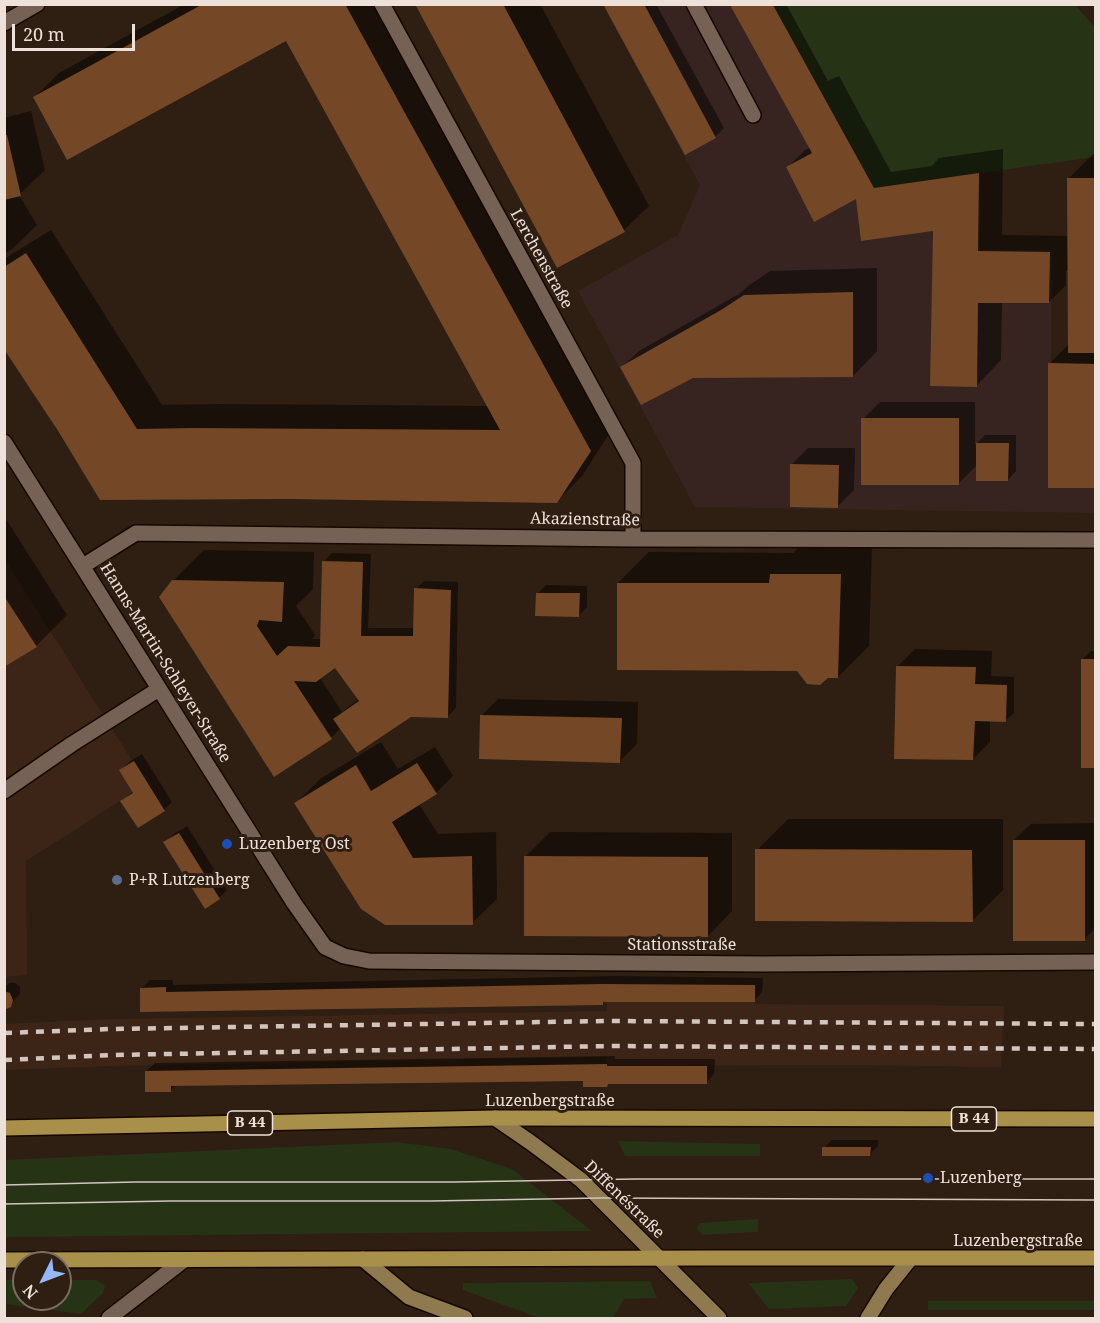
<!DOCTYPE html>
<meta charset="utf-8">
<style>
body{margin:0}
#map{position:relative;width:1100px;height:1323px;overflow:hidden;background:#2f1e12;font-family:"Noto Serif",serif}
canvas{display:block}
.frame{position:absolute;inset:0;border:6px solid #ede1d9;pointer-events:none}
.north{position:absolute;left:12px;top:1251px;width:60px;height:60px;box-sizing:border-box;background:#2f1e12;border:2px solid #7b6c62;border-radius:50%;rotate:228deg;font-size:16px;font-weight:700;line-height:24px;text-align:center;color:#ede1d9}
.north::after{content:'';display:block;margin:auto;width:21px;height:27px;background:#94b7fd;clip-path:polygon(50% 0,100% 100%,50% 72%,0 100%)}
.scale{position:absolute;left:12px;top:24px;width:123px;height:27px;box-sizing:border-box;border:3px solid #ede1d9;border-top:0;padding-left:8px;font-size:18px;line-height:21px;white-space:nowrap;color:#ede1d9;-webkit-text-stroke:4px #2f1e12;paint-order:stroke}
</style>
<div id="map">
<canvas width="1100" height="1323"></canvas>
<div class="frame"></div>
<div class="north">N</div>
<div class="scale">20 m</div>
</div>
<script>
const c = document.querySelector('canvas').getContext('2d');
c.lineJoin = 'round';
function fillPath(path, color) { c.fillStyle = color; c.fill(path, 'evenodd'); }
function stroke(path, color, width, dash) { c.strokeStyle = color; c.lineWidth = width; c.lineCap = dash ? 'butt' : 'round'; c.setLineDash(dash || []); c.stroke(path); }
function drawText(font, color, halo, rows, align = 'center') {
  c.font = font + ' "Noto Serif",serif'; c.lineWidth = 6; c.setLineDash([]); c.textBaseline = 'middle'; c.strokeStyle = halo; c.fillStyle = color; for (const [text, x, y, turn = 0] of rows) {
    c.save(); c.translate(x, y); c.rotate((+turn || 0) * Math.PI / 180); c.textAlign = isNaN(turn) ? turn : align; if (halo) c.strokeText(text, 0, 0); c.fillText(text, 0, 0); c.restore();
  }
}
fillPath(new Path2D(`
 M 603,5 L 775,5 L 980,172 L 980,250 L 1052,250 L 1051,362 L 1095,363 L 1095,513 L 695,507 L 578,291 L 678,235 L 700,185 Z`), '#372420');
fillPath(new Path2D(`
 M 4,558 L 147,784 L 26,861 L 27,975 L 5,977 Z
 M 607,1002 L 755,1002 L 755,1004 L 1004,1006 L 1001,1067 L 844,1065 L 607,1066 L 606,1057 L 112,1066 L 5,1070 L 4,1024 L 111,1019 L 607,1011 Z`), '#3c2516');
fillPath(new Path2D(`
 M 774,5 L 1075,5 L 1095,27 L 1095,157 L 874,188 Z
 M 618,1141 L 760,1144 L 760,1156 L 625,1156 Z
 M 397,1142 L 451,1149 L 512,1169 L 592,1231 L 5,1237 L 5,1160 Z
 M 758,1219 L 758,1232 L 702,1235 L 696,1228 L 700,1223 Z
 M 852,1279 L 858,1288 L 846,1306 L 769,1309 L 748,1283 Z
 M 5,1280 L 24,1280 L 24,1299 L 60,1299 L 60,1280 L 96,1280 L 105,1285 L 103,1293 L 81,1314 L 5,1304 Z
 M 650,1281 L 657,1298 L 624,1299 L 613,1318 L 539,1318 L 463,1290 L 463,1283 Z
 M 928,1301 L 1095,1301 L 1095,1310 L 928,1310 Z`), '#263314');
fillPath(new Path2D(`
 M 185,4 L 383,4 L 614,426 L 582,476 L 557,501 L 370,498 L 100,499 L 4,345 L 4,259 L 51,230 L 162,405 L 218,404 L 489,406 L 287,39 L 35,97 L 59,73 Z
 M 416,4 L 540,4 L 649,206 L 624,230 L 558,266 Z
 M 604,4 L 656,4 L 724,128 L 716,136 L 685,153 Z
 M 732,4 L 786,4 L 828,81 L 839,76 L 891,172 L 932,166 L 939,158 L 1003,149 L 1002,235 L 1069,236 L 1068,179 L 1093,154 L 1096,154 L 1096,487 L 1049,487 L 1049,364 L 1069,344 L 1069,271 L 1066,271 L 1066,285 L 1049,302 L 1002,301 L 1001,360 L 977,385 L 934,230 L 788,167 L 805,150 L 811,147 Z
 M 31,111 L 45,170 L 19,195 L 37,225 L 12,249 L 4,254 L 4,118 Z
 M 877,268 L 877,351 L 853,376 L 693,376 L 622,367 L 639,351 L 737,295 L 737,296 L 748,286 L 770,271 Z
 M 880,402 L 975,402 L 975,445 L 985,435 L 1016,435 L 1016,471 L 1008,480 L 977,465 L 958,484 L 863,419 Z
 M 808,448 L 855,448 L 854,490 L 837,507 L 791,465 Z
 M 4,516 L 67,615 L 36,646 L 4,665 Z
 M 802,544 L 872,544 L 869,646 L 838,677 L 618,583 L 649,552 L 793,553 Z
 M 204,550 L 314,552 L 313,589 L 296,606 L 315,635 L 312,639 L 321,639 L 323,562 L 332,553 L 371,554 L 368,628 L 415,628 L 416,589 L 424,581 L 458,582 L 456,708 L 448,716 L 411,716 L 341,728 L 331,738 L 173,581 ZM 335,666 L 359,699 L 342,712 L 320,678 Z
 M 546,585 L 587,586 L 587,607 L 578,616 L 538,593 Z
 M 915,649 L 992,651 L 991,676 L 1014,677 L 1014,713 L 1005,721 L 990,720 L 990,742 L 973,759 L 898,666 Z
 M 1091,651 L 1096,651 L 1096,767 L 1083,767 L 1082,660 Z
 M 498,699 L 638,702 L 637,744 L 620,761 L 481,716 Z
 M 381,742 L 398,769 L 435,747 L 453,776 L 436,793 L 419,804 L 438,834 L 496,832 L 497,899 L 472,923 L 296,803 L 320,779 Z
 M 142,754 L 172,802 L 164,810 L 122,801 L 134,791 L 121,770 L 129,762 Z
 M 788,819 L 1003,819 L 1003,890 L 972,921 L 757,850 Z
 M 1096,823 L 1096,928 L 1084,939 L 1014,840 L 1031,824 Z
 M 187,826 L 227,890 L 219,898 L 165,843 L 174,834 Z
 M 550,832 L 732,833 L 732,911 L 708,936 L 526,856 Z
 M 616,976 L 763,978 L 762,992 L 754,1001 L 606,1000 L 602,1004 L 142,1010 L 142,988 L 150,980 L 173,980 L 173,985 Z
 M 9,983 L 15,983 L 20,987 L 20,994 L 7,1008 L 4,1008 L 4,988 Z
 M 615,1056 L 615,1059 L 715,1059 L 714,1074 L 706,1083 L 584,1079 L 177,1084 L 171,1090 L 146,1071 L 155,1063 Z
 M 832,1140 L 878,1140 L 878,1146 L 870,1154 L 824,1148 Z`), '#0007');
fillPath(new Path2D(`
 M 203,4 L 345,4 L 591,451 L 557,503 L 288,499 L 100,500 L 58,431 L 4,349 L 4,267 L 26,253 L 137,429 L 192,428 L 500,430 L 286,41 L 67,160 L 33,97 Z
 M 415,4 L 503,4 L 625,232 L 557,268 Z
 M 603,4 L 644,4 L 716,138 L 685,155 Z
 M 730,5 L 773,5 L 874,188 L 979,173 L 978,251 L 1050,252 L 1049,303 L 978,303 L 977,387 L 930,386 L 933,231 L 861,241 L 856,199 L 814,222 L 786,167 L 812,153 Z
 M 4,135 L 7,135 L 21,196 L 4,200 Z
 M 1067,178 L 1095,178 L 1095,353 L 1068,353 Z
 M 853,292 L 853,377 L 693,378 L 641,405 L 620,367 L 721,310 L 744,295 Z
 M 1048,363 L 1095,364 L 1095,488 L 1048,488 Z
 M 861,418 L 959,418 L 959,485 L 861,485 Z
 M 976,443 L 1009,443 L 1008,481 L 976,481 Z
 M 790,464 L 839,465 L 838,508 L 790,507 Z
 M 322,561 L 363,562 L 361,636 L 413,636 L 414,588 L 451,590 L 448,718 L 411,717 L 357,753 L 333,719 L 359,701 L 335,668 L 316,682 L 294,681 L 332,739 L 274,777 L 159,597 L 172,580 L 284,582 L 282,622 L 259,620 L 257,626 L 277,656 L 288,646 L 320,647 Z
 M 770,574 L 841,574 L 838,678 L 828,678 L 820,685 L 807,684 L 797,671 L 617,670 L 617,583 L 769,583 Z
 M 536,593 L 580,593 L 579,617 L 535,616 Z
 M 4,596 L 37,647 L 4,667 Z
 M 1081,659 L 1095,659 L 1095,768 L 1081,768 Z
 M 896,666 L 976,667 L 975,684 L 1007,685 L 1006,722 L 975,721 L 973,760 L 894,759 Z
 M 480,715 L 622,718 L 620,763 L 479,759 Z
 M 134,761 L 165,811 L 138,828 L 120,801 L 133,793 L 119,770 Z
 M 417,763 L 437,794 L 392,822 L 413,858 L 472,856 L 473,925 L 385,925 L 361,909 L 294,803 L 356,765 L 371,791 Z
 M 179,833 L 220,899 L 205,909 L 163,842 Z
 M 1013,840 L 1085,840 L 1085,941 L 1013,941 Z
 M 755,849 L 972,850 L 973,922 L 755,921 Z
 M 524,856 L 708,857 L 708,937 L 524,936 Z
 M 602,984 L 755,985 L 755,1002 L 603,1002 L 603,1005 L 140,1012 L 140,988 L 166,987 L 166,992 Z
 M 4,991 L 10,993 L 13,1000 L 11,1007 L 4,1010 Z
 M 607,1064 L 607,1066 L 707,1066 L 707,1084 L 608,1084 L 607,1087 L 583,1087 L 583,1081 L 171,1086 L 171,1092 L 145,1092 L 145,1071 Z
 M 822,1147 L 871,1147 L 870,1156 L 822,1156 Z`), '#744727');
const lane = new Path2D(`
 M 694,4 L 753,115
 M 4,791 L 72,744 L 159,689`);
const street = new Path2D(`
 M 382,4 L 633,463 L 633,539
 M 4,23 L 37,4
 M 4,442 L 294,903 L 325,947 L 344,956 L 369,961 L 763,964 L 1096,962
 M 83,566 L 136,533 L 633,539 L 1096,540
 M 109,1318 L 184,1260`);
const secondary = new Path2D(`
 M 495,1118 L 530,1142 L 581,1180 L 719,1318
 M 363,1259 L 409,1297 L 465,1318
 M 868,1318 L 886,1289 L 910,1259`);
const primary = new Path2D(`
 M 4,1128 L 495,1118 L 1096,1119
 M 4,1260 L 709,1258 L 1096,1258`);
stroke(lane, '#160701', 18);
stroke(street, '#160701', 18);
stroke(secondary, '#160701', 18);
stroke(primary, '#160701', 18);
stroke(lane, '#766255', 15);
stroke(street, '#766255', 15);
stroke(secondary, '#8f794f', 15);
stroke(primary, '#a8904a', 15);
stroke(new Path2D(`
 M 4,1185 L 136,1182 L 454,1182 L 636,1179 L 1096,1179
 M 4,1204 L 170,1201 L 431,1201 L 600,1198 L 1096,1200`), '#d2c5bd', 1.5);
stroke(new Path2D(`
 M 4,1033 L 111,1029 L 608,1021 L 1096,1024
 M 4,1060 L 112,1055 L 612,1046 L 1096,1049`), '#d2c5bd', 4.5, [8, 8]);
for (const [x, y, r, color] of [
 [227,844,6,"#1a4fb4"],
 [117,880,6,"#5c6f8a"],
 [928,1178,6,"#1a4fb4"]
]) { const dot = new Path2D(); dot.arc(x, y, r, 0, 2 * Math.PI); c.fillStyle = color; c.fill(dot); stroke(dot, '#2f1e12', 2); }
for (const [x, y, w] of [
 [974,1119,45],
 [250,1123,45]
]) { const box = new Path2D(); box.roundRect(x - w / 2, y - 12, w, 24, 4.5); c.fillStyle = '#2f1e12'; c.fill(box); stroke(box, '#ede1d9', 1.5); }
drawText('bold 15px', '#ede1d9', null, [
 ["B 44",974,1119],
 ["B 44",250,1123]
]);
drawText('16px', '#ede1d9', '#2f1e12', [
 ["Lerchenstraße",541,259,61],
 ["Akazienstraße",585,520,1],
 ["Hanns-Martin-Schleyer-Straße",165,663,58],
 ["Stationsstraße",682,945],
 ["Luzenbergstraße",550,1101],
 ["Diffenéstraße",624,1200,44],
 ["Luzenbergstraße",1018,1241]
]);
drawText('16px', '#ede1d9', '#2f1e12', [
 ["Luzenberg Ost",239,844],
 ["P+R Lutzenberg",129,880],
 ["Luzenberg",940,1178]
], 'left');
</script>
